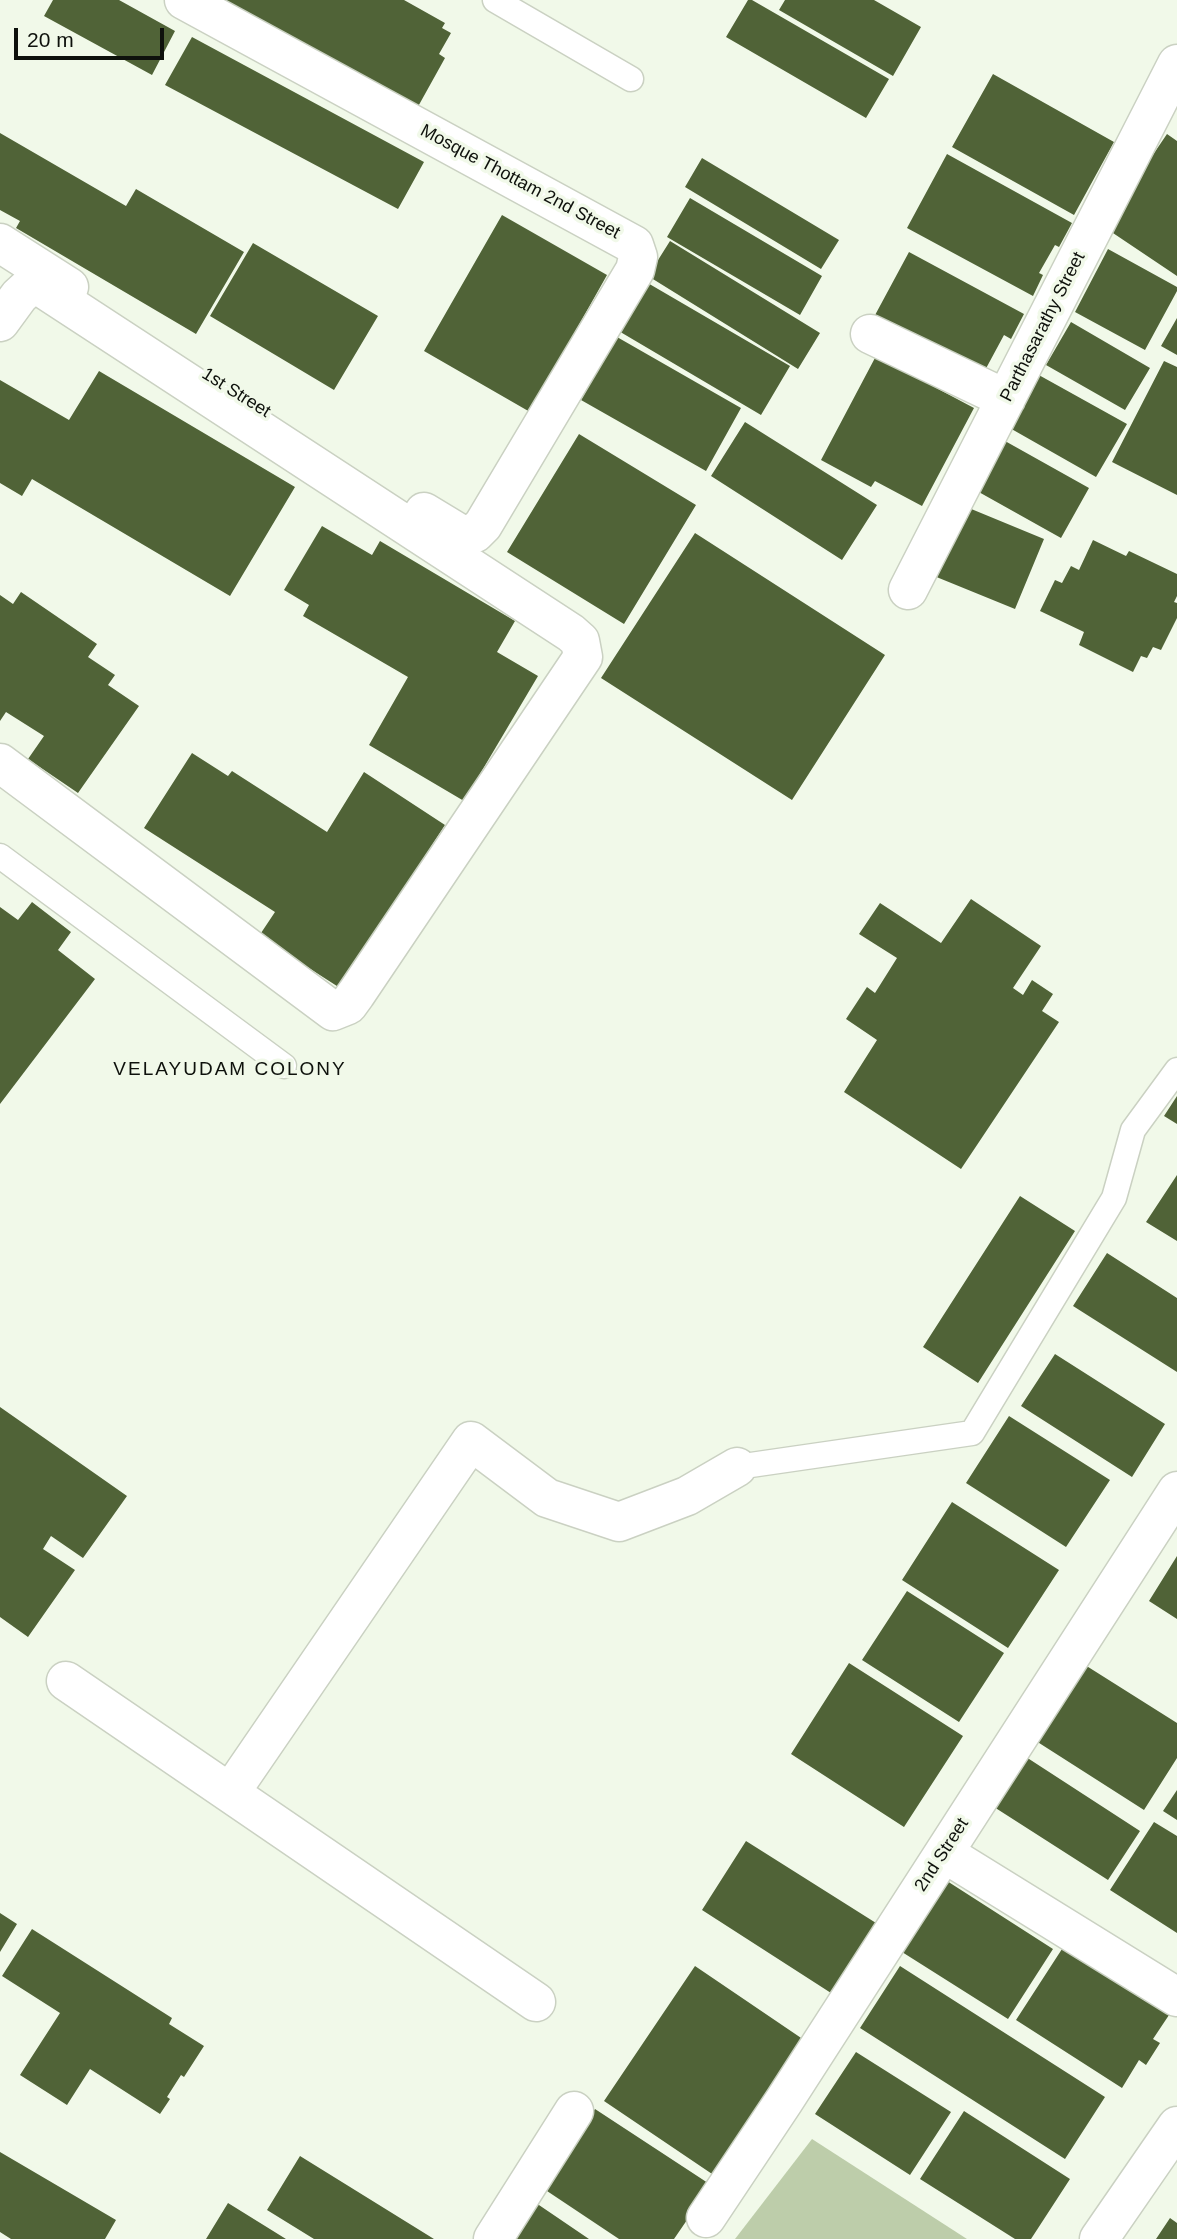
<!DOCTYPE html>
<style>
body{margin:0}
#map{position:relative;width:1177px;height:2239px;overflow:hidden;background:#f1f9e9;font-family:Helvetica,sans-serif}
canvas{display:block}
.scale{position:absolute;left:14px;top:28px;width:150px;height:32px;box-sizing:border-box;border:4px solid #0e110c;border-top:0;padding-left:9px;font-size:21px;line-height:24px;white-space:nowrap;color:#0e110c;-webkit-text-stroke:5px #f1f9e9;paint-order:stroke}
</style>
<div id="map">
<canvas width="1177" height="2239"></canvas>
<div class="scale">20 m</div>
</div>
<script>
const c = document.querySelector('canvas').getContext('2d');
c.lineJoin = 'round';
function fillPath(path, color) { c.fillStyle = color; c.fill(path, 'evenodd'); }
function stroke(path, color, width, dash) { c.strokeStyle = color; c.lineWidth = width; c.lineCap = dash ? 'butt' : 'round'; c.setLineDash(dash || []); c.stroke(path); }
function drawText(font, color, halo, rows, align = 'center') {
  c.font = font + ' Helvetica,sans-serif'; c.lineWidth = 7; c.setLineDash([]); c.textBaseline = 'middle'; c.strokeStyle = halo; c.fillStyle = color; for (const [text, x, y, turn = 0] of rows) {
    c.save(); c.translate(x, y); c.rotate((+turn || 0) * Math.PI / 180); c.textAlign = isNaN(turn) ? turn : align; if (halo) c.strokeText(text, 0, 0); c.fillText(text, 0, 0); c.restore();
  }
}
fillPath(new Path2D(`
 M 812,2139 L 967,2239 L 735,2239 Z`), '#bdcdaa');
fillPath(new Path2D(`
 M 53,0 L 119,0 L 175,31 L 152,75 L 44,16 Z
 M 213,0 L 404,0 L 445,23 L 442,28 L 451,33 L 439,54 L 445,58 L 415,112 Z
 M 748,0 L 752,0 L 889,79 L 866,118 L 726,37 Z
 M 785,0 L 874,0 L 921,27 L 893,76 L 779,10 Z
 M 192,37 L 424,162 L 398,209 L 165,85 Z
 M 993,74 L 1114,142 L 1074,215 L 952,147 Z
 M 0,133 L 126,206 L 136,189 L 244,252 L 196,334 L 16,228 L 20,221 L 0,210 Z
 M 1167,134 L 1177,141 L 1177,276 L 1104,227 Z
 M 947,154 L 1072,223 L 1059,247 L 1055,245 L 1039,273 L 1043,275 L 1033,296 L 907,228 Z
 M 702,158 L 839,240 L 821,269 L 685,187 Z
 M 690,198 L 822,276 L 800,315 L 667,237 Z
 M 502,215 L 607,275 L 530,412 L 424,351 Z
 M 670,241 L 820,333 L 798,369 L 648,276 Z
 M 253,243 L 378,316 L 334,390 L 210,316 Z
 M 1108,249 L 1177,287 L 1177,291 L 1145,350 L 1075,312 Z
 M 909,252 L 1024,314 L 1011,339 L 1004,335 L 983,374 L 874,317 Z
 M 646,282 L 790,366 L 761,415 L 617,330 Z
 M 1177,318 L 1177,355 L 1161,346 Z
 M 1071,322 L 1150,368 L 1125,410 L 1046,365 Z
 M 617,337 L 741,408 L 706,471 L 581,400 Z
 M 876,356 L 974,408 L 922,506 L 875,481 L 871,487 L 821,460 Z
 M 1164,361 L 1177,367 L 1177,495 L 1112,462 Z
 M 99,371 L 295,487 L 230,596 L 32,479 L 22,496 L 0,483 L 0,380 L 69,420 Z
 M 1037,374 L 1127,424 L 1096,477 L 1008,427 Z
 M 745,422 L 877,505 L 842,560 L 711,476 Z
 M 579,434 L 696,505 L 624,624 L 507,552 Z
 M 1005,441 L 1089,488 L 1061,538 L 977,491 Z
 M 964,506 L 1044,539 L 1015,609 L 934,576 Z
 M 322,526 L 372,555 L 380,541 L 515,621 L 497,652 L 538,676 L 464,801 L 369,745 L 408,677 L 303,616 L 309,605 L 284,590 Z
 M 695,533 L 885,655 L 792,800 L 601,678 Z
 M 1093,540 L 1126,556 L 1129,551 L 1177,574 L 1177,596 L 1174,602 L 1177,603 L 1177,618 L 1161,650 L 1153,647 L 1147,658 L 1141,656 L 1133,672 L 1079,645 L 1084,632 L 1040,611 L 1055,580 L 1062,583 L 1071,566 L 1079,570 Z
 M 21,592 L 97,644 L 88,657 L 115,675 L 108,685 L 139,706 L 78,793 L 28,759 L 44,736 L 6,712 L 0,721 L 0,595 L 13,604 Z
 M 192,753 L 228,776 L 232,771 L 327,832 L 364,772 L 445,825 L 340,988 L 259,936 L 275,912 L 144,828 Z
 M 971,899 L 1041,946 L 1013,988 L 1023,995 L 1032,980 L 1053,994 L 1042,1011 L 1059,1022 L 961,1169 L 844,1092 L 877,1040 L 846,1019 L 867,987 L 875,993 L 897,958 L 859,934 L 880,903 L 941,943 Z
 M 32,902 L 71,932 L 58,950 L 95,979 L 0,1104 L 0,907 L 18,920 Z
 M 1177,1096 L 1177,1124 L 1164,1116 Z
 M 1177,1175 L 1177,1241 L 1146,1222 Z
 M 1020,1196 L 1075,1231 L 978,1383 L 923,1347 Z
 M 1107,1253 L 1177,1298 L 1177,1372 L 1073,1306 Z
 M 1055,1354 L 1165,1424 L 1132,1477 L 1021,1406 Z
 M 0,1407 L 127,1496 L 83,1558 L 51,1536 L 43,1549 L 75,1570 L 28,1637 L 0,1617 Z
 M 1009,1416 L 1110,1480 L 1066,1547 L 966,1483 Z
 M 952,1502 L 1059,1570 L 1008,1648 L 902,1580 Z
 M 1177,1556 L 1177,1619 L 1149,1601 Z
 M 907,1591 L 1004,1653 L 959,1722 L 862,1660 Z
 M 849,1663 L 963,1736 L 904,1827 L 791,1754 Z
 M 1085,1665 L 1177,1723 L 1177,1758 L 1144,1810 L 1036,1741 Z
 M 1026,1757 L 1140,1831 L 1108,1880 L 994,1807 Z
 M 1177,1790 L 1177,1820 L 1163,1811 Z
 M 1154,1822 L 1177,1836 L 1177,1933 L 1110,1890 Z
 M 746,1841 L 876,1923 L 831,1993 L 702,1910 Z
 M 947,1881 L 1053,1949 L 1008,2019 L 902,1952 Z
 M 0,1913 L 17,1924 L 0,1952 Z
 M 32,1929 L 172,2018 L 169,2024 L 204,2046 L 184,2077 L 181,2075 L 167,2097 L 170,2099 L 160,2114 L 90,2069 L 67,2105 L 20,2075 L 60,2013 L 2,1976 Z
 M 1070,1943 L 1173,2009 L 1153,2039 L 1160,2043 L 1146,2065 L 1139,2060 L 1122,2088 L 1016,2020 L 1062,1949 L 1066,1951 Z
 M 695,1966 L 810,2044 L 718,2178 L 604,2101 Z
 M 900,1966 L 1105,2097 L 1065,2159 L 860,2028 Z
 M 856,2052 L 951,2112 L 910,2175 L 815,2114 Z
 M 595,2109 L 711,2185 L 674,2239 L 619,2239 L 541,2187 Z
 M 964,2111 L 1070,2179 L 1031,2239 L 1015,2239 L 920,2179 Z
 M 0,2152 L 116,2220 L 105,2239 L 11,2239 L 0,2232 Z
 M 300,2156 L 434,2239 L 314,2239 L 267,2210 Z
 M 228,2203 L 286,2239 L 206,2239 Z
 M 536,2203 L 589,2239 L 511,2239 Z
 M 1170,2218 L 1177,2223 L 1177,2239 L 1156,2239 Z`), '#506337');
const service = new Path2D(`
 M 495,0 L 631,79
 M 0,856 L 284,1066
 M 737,1467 L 972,1433 L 1114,1198 L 1133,1130 L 1177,1070`);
const minor = new Path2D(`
 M 184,0 L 634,245 L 638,257 L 635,270 L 483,525 L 475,533 L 462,535 L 424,512
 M 0,243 L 69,287
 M 0,322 L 19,296 L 31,285 L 38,285 L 571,633 L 580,641 L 583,657 L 356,994 L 348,1005 L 333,1011 L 0,763
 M 870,334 L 1006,399
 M 908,590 L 1177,64
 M 66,1681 L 536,2002
 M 230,1793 L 471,1441 L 547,1498 L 619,1522 L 687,1496 L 737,1467
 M 944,1853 L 1177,1997
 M 706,2218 L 784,2101 L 1177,1491
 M 493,2239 L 574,2111
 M 1099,2239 L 1177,2126`);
stroke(service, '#cad1c2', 27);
stroke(minor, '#cad1c2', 41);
stroke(service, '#fff', 24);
stroke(minor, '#fff', 38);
drawText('18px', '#0e110c', '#f1f9e9', [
 ["Mosque Thottam 2nd Street",520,182,28],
 ["Parthasarathy Street",1043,327,-63],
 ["1st Street",236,393,32],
 ["2nd Street",942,1855,-57]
]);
c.letterSpacing = '2px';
drawText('19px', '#0e110c', '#f1f9e9', [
 ["VELAYUDAM COLONY",230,1070]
]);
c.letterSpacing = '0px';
</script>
